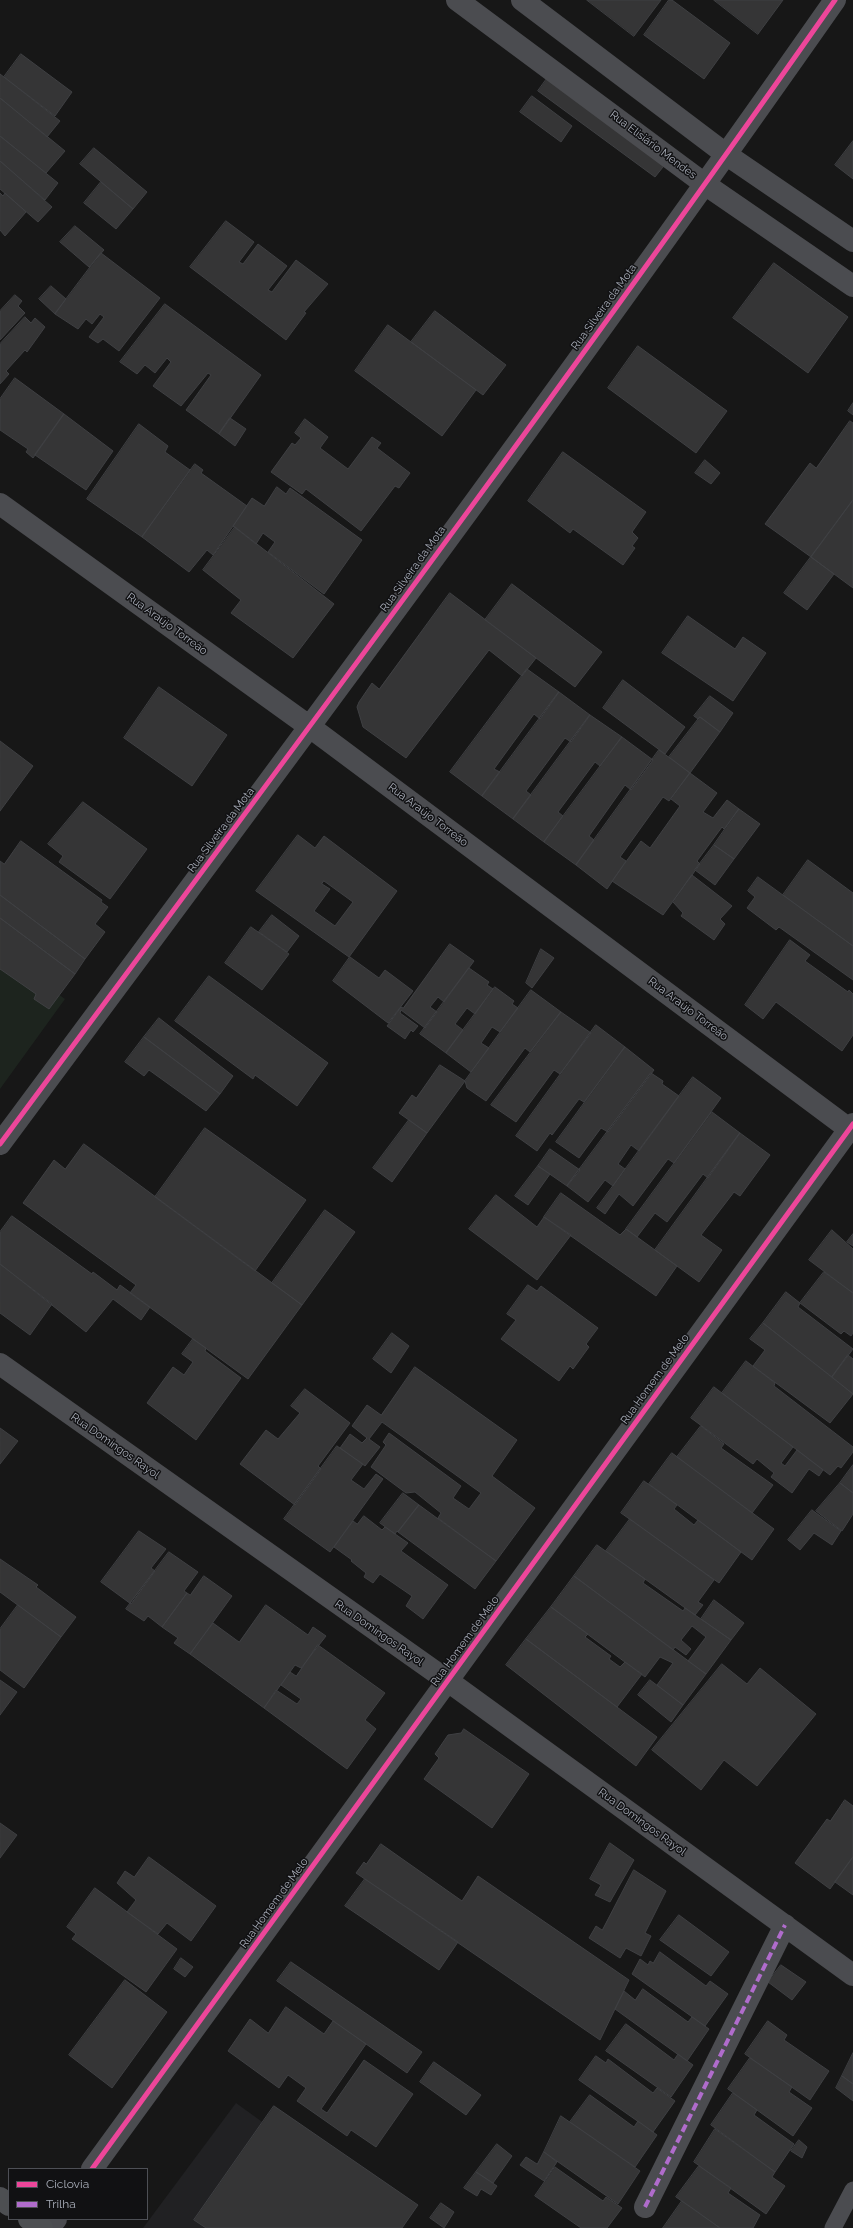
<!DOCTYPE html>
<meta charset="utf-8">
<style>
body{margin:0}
#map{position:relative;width:853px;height:2228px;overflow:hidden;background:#171717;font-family:Raleway,sans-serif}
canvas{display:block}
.legend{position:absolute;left:8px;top:2168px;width:140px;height:52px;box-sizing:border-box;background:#111113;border:1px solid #4d4f55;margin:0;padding:5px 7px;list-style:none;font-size:12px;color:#a8adb8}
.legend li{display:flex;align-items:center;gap:8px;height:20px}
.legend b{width:20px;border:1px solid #4d4f55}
</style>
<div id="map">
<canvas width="853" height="2228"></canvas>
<ul class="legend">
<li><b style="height:5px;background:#ed469a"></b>Ciclovia</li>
<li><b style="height:5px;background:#b06ccc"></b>Trilha</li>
</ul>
</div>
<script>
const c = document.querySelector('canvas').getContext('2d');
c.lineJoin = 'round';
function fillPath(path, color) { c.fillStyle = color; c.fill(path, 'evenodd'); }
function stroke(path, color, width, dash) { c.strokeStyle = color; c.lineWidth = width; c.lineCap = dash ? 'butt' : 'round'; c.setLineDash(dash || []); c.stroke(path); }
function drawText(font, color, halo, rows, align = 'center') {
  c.font = font + ' Raleway,sans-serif'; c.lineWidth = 3; c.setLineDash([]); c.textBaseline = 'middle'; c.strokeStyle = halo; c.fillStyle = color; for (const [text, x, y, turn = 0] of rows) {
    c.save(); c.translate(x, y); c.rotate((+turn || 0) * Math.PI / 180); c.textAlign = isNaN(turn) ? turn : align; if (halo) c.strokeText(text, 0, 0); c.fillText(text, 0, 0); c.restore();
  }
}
fillPath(new Path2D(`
 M 236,2103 L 379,2206 L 364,2228 L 143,2228 Z`), '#212123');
fillPath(new Path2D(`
 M 0,953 L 65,999 L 0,1089 Z`), '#1d241e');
const building = new Path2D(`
 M 587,0 L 661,0 L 634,36 Z
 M 669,0 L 672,0 L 730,43 L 704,79 L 644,35 Z
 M 714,0 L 783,0 L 758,34 Z
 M 21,54 L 72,92 L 55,116 L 4,77 Z
 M 551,73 L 667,162 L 655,177 L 538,91 Z
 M 0,74 L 60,121 L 47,137 L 0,98 Z
 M 532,96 L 572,126 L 561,142 L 520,112 Z
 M 0,98 L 65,151 L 46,173 L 0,136 Z
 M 0,136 L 58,183 L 45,200 L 0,161 Z
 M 853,141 L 853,179 L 835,165 Z
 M 94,148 L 147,192 L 133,209 L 80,164 Z
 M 0,161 L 52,207 L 38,222 L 0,189 Z
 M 101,182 L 133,209 L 116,229 L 84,203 Z
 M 0,193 L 3,196 L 5,193 L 26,212 L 5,236 L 0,230 Z
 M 226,221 L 254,242 L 239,262 L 243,264 L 258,244 L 287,266 L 268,290 L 272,292 L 296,260 L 328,284 L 304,312 L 306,313 L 286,340 L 190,267 Z
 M 75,226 L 104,250 L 89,267 L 60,242 Z
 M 101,253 L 160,298 L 119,351 L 103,339 L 98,343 L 89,337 L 104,317 L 100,314 L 92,324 L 86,319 L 78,329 L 55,314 Z
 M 774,263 L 848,317 L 808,373 L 733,318 Z
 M 51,286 L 66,299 L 55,314 L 39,299 Z
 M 15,295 L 22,301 L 18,306 L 25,313 L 0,340 L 0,311 Z
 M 165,304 L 261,375 L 219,434 L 186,410 L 211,375 L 208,373 L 181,406 L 153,386 L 171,362 L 167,358 L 155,373 L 145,365 L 137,374 L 120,362 Z
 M 435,311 L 506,365 L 483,395 L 411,342 Z
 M 25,317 L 31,323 L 35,318 L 45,327 L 27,352 L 25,350 L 6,371 L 9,374 L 0,384 L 0,344 Z
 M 388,325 L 476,390 L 442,436 L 355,371 Z
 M 638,346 L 727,411 L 696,453 L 608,388 Z
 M 15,378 L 64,414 L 33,458 L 26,452 L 28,449 L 0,430 L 0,399 Z
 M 853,403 L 853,415 L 848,411 Z
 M 64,414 L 113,451 L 86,490 L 35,455 Z
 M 230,418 L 246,429 L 235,446 L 219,434 Z
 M 305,419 L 328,437 L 320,448 L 348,469 L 372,437 L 381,443 L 377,448 L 410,473 L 399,488 L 395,486 L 361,531 L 306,489 L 302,494 L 271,472 L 292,443 L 295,445 L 301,438 L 295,433 Z
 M 850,421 L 853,423 L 853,500 L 811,557 L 765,524 L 810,463 L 816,468 Z
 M 139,424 L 168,446 L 165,452 L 190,470 L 142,537 L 87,499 Z
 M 563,452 L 646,512 L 632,532 L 638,538 L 632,546 L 635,548 L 623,565 L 573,529 L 570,533 L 528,501 Z
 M 705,460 L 720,473 L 711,484 L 695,473 Z
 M 195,464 L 203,470 L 201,473 L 247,506 L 213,555 L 207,550 L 189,572 L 142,537 Z
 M 277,487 L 286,494 L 290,488 L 362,540 L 324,594 L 268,552 L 275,542 L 263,533 L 256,544 L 233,526 L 252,498 L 264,506 Z
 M 853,500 L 853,588 L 811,557 Z
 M 235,527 L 334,604 L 293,658 L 231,613 L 241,600 L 203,570 Z
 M 811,557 L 834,574 L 807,610 L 784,593 Z
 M 512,584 L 602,652 L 575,687 L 485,620 Z
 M 450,593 L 536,658 L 522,676 L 489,650 L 406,758 L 363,727 L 357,707 L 359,702 L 372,683 L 379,689 Z
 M 688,616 L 735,649 L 743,637 L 766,653 L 733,701 L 662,653 Z
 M 527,669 L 559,692 L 540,719 L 534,714 L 494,769 L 500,772 L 482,796 L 450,772 Z
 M 623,680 L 685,727 L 665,754 L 603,708 Z
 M 159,687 L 227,735 L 192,786 L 124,738 Z
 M 559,692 L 590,715 L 571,742 L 565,738 L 526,791 L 531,795 L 513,819 L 482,796 Z
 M 710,696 L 733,713 L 720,732 L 700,717 L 698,719 L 694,716 Z
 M 590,715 L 622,737 L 600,766 L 595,762 L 558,812 L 563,816 L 544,842 L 513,819 Z
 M 700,717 L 720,732 L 690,773 L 669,757 Z
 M 622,737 L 653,760 L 631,790 L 625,785 L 589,836 L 594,840 L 576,865 L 544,842 Z
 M 0,741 L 33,766 L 0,811 Z
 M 659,750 L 690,773 L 669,801 L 663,797 L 620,857 L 626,861 L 607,889 L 576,865 Z
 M 690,773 L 717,793 L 703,812 L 713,818 L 727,800 L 739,809 L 724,829 L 722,827 L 697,861 L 700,864 L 663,915 L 612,881 L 641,841 L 650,848 L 680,806 L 671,799 Z
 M 83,802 L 147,849 L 110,899 L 59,862 L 63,856 L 48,844 Z
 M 739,809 L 760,824 L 734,859 L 714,845 Z
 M 298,835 L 315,848 L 324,836 L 397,891 L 349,957 L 256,891 ZM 324,881 L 353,902 L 335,926 L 314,911 L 330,889 L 322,884 Z
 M 21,841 L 102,900 L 101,902 L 108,907 L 95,924 L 105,932 L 85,959 L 0,895 L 0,861 L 4,864 Z
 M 714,845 L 734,859 L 715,885 L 695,870 Z
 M 808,860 L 853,893 L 853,946 L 783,895 Z
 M 692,875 L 732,906 L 720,919 L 725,924 L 714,940 L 681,916 L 683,913 L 673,902 Z
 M 758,877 L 853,946 L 853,980 L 779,927 L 776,930 L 747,908 L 755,897 L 748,891 Z
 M 0,895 L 85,959 L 75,974 L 0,918 Z
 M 272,915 L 299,936 L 287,952 L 259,932 Z
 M 0,918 L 75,974 L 49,1009 L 34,999 L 36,994 L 0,969 Z
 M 251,927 L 289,954 L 262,990 L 225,963 Z
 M 790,940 L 810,955 L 805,961 L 848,992 L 849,990 L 853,994 L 853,1035 L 842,1051 L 776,1002 L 763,1019 L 745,1005 Z
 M 450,944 L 474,961 L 444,1002 L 438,997 L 430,1007 L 437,1012 L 425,1028 L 401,1010 L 400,1013 L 418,1026 L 413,1032 L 411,1030 L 405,1039 L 387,1026 L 401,1007 L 403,1008 Z
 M 541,949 L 554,958 L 532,988 L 526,983 Z
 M 350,957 L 379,978 L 385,970 L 413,991 L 388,1023 L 333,981 Z
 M 469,968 L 489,982 L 487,985 L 493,989 L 475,1014 L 467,1008 L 455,1024 L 463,1030 L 446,1053 L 420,1034 Z
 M 209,976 L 328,1063 L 297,1106 L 255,1075 L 253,1079 L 175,1021 Z
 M 495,987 L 514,1001 L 512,1004 L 518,1008 L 500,1032 L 492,1027 L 481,1043 L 489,1048 L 471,1072 L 446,1053 Z
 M 531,990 L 561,1012 L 530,1052 L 525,1048 L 486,1101 L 467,1088 L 465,1081 Z
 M 561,1012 L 591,1033 L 560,1074 L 554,1070 L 516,1122 L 491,1105 Z
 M 159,1018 L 233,1076 L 220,1094 L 144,1037 Z
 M 596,1025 L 625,1047 L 584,1102 L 579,1099 L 552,1135 L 550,1133 L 537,1151 L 516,1136 Z
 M 144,1037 L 220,1094 L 206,1111 L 149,1070 L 144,1076 L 125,1062 Z
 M 625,1047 L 654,1070 L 608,1132 L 601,1128 L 579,1158 L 556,1142 Z
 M 440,1065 L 465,1081 L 427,1133 L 399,1113 L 412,1095 L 416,1098 Z
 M 651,1073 L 663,1081 L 662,1084 L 679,1096 L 639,1151 L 631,1145 L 618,1164 L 625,1169 L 613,1186 L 605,1180 L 588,1202 L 567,1186 Z
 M 693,1077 L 721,1098 L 674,1163 L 668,1159 L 633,1206 L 619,1194 L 605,1214 L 597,1208 Z
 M 712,1112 L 740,1133 L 708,1178 L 703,1174 L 667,1222 L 655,1213 L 637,1237 L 626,1229 Z
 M 409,1120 L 427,1133 L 392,1182 L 373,1168 Z
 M 205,1128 L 306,1200 L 255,1271 L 155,1197 Z
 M 740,1133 L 770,1155 L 740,1196 L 734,1192 L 701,1235 L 722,1250 L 699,1282 L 655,1250 Z
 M 84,1144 L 302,1305 L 248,1379 L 130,1293 L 136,1285 L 23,1203 L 54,1160 L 65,1169 Z
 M 550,1149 L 580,1170 L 567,1186 L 538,1166 Z
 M 538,1166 L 550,1174 L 528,1205 L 515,1196 Z
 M 561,1193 L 620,1235 L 626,1229 L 677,1266 L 656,1296 L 544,1217 Z
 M 496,1195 L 537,1227 L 544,1217 L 571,1235 L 537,1280 L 469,1229 Z
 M 325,1210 L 355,1232 L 302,1305 L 272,1283 Z
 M 12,1216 L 92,1274 L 93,1272 L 117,1290 L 120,1285 L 150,1307 L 141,1320 L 113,1299 L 86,1332 L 0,1264 L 0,1232 Z
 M 832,1230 L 853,1249 L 853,1293 L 809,1260 Z
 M 853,1234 L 853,1246 L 847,1242 Z
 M 0,1264 L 52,1304 L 30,1335 L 0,1313 Z
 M 824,1272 L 853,1293 L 853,1333 L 851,1336 L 844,1331 L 841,1334 L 800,1303 Z
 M 528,1285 L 537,1291 L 541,1286 L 598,1328 L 586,1344 L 589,1347 L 573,1369 L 570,1366 L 559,1381 L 501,1339 L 516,1320 L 507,1314 Z
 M 786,1292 L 800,1303 L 798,1307 L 853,1349 L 832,1377 L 763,1323 Z
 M 763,1323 L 853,1394 L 830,1423 L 753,1366 L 765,1350 L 750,1339 Z
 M 392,1333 L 409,1346 L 391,1373 L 373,1359 Z
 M 193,1339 L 206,1348 L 205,1351 L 241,1378 L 196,1440 L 147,1403 L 173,1367 L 184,1375 L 193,1362 L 182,1354 Z
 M 848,1355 L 853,1359 L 853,1394 L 832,1377 Z
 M 746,1361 L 775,1383 L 774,1386 L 853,1447 L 853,1452 L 841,1468 L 838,1466 L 830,1475 L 722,1393 Z
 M 415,1367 L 517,1440 L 492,1476 L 535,1508 L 496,1561 L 438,1518 L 441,1513 L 415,1492 L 406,1493 L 371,1467 L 386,1445 L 383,1442 L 389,1433 L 461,1486 L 453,1498 L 469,1509 L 481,1493 L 382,1422 L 369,1439 L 380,1447 L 365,1466 L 340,1448 L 350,1434 L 362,1443 L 367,1438 L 352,1426 L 367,1405 L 381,1415 Z
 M 714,1387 L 793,1447 L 781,1463 L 785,1466 L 797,1450 L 823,1470 L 819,1476 L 809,1469 L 792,1493 L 771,1477 L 774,1473 L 757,1459 L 753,1464 L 691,1418 Z
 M 305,1389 L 350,1423 L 318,1466 L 321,1469 L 295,1505 L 240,1464 L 266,1430 L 278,1439 L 300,1413 L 291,1406 Z
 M 701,1426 L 724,1444 L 721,1448 L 773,1485 L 752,1513 L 677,1457 Z
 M 0,1428 L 18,1441 L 0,1464 Z
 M 337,1446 L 363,1464 L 351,1480 L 364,1489 L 376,1474 L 383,1479 L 330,1552 L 284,1519 Z
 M 672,1453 L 774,1529 L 752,1560 L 649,1484 Z
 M 853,1465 L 853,1493 L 840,1483 Z
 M 644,1481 L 677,1505 L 674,1509 L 694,1525 L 698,1520 L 741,1552 L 719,1583 L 621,1513 Z
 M 840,1483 L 853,1493 L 853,1514 L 842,1531 L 816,1511 Z
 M 403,1493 L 419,1505 L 398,1532 L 397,1531 L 395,1534 L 380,1523 Z
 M 419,1505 L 496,1561 L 475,1589 L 398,1532 Z
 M 812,1510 L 841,1531 L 832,1545 L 814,1533 L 800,1550 L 788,1540 Z
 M 364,1516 L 382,1530 L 385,1527 L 408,1543 L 401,1551 L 448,1585 L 423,1619 L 406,1606 L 412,1596 L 380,1574 L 373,1583 L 364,1577 L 366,1573 L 351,1561 L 352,1560 L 334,1547 L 353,1521 L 357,1524 Z
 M 630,1519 L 714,1580 L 698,1602 L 703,1605 L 695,1615 L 606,1551 Z
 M 139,1531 L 166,1549 L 151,1568 L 155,1571 L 131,1604 L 101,1582 Z
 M 597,1545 L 645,1579 L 643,1583 L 683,1611 L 685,1608 L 731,1640 L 706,1674 L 688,1661 L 706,1637 L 692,1626 L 681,1640 L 691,1649 L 686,1655 L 675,1647 L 673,1650 L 574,1576 Z
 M 169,1552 L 198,1572 L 184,1591 L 187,1593 L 162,1627 L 148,1616 L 144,1621 L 126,1609 Z
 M 0,1559 L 38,1585 L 36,1587 L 76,1617 L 61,1637 L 0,1592 Z
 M 204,1576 L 232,1596 L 190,1654 L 174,1643 L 178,1638 L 162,1627 L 187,1593 L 190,1595 Z
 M 574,1576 L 706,1674 L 683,1705 L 657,1685 L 673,1663 L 660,1657 L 645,1677 L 551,1607 Z
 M 714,1600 L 744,1623 L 731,1640 L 701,1619 Z
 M 18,1605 L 61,1637 L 24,1688 L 0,1670 L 0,1629 Z
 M 266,1605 L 308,1635 L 313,1627 L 326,1636 L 301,1668 L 295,1665 L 264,1708 L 190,1654 L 213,1623 L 239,1642 Z
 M 551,1607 L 588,1634 L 585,1637 L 611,1656 L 609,1659 L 620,1667 L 625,1662 L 642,1674 L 617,1707 L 526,1639 Z
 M 526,1639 L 657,1737 L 636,1766 L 506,1665 Z
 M 318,1645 L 385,1693 L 365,1720 L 376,1729 L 347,1769 L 264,1708 L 276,1690 L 297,1704 L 301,1699 L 281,1685 L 290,1672 L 296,1676 Z
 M 722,1664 L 747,1684 L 760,1668 L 816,1714 L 757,1786 L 724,1760 L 701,1790 L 652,1750 Z
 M 0,1680 L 17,1692 L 0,1715 Z
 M 650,1680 L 683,1705 L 671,1722 L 638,1695 Z
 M 464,1729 L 529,1774 L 492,1828 L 424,1779 L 439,1758 L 435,1754 L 448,1735 L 461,1733 Z
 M 845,1800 L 853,1806 L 853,1857 L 830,1889 L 795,1863 L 827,1819 L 830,1821 Z
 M 0,1823 L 17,1835 L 0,1858 Z
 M 610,1843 L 634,1860 L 610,1902 L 595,1895 L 601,1885 L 590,1879 Z
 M 381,1844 L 462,1901 L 478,1876 L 629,1980 L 600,2040 L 356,1873 L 364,1862 L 366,1864 Z
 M 149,1857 L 216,1906 L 191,1941 L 167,1923 L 158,1934 L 127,1912 L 136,1900 L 117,1883 L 125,1871 L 134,1877 Z
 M 853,1857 L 853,1895 L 835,1882 Z
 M 634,1870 L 666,1891 L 645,1933 L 651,1936 L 641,1956 L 626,1948 L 620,1958 L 589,1938 L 596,1926 L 602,1930 Z
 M 365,1879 L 458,1942 L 439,1970 L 345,1906 Z
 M 95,1888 L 177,1949 L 146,1992 L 72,1939 L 76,1934 L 67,1927 Z
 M 679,1915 L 729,1952 L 711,1976 L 660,1940 Z
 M 660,1952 L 706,1986 L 710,1981 L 728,1994 L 705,2026 L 632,1974 L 640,1959 L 648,1965 L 650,1961 L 653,1963 Z
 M 181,1958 L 193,1967 L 185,1977 L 174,1969 Z
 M 291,1962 L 422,2052 L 407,2073 L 277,1981 Z
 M 781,1965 L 806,1982 L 792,2000 L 768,1982 Z
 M 125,1980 L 167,2012 L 112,2088 L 69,2055 Z
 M 643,1989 L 688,2022 L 692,2017 L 709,2029 L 687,2061 L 615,2009 L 624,1991 L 635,2000 Z
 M 286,2007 L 324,2034 L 333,2021 L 366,2044 L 321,2109 L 327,2113 L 364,2060 L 413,2094 L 376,2147 L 351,2130 L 347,2136 L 297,2101 L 306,2088 L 288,2075 L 279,2088 L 228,2051 L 250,2019 L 268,2033 Z
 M 768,2021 L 787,2035 L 784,2040 L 829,2071 L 810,2100 L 745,2054 Z
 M 626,2024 L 674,2060 L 678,2054 L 693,2065 L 671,2097 L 606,2051 Z
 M 853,2053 L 853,2084 L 842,2076 Z
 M 596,2056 L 606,2063 L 608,2059 L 653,2093 L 657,2088 L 675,2101 L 653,2132 L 579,2080 Z
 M 750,2058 L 792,2087 L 789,2092 L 812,2108 L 793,2136 L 728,2089 Z
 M 434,2062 L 481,2095 L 466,2115 L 420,2082 Z
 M 842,2076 L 853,2084 L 853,2101 L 836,2088 Z
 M 733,2093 L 757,2110 L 754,2115 L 794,2144 L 775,2172 L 711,2125 Z
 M 590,2095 L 634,2127 L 638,2121 L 657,2135 L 635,2167 L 570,2122 Z
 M 274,2106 L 418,2205 L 402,2228 L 206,2228 L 194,2220 Z
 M 561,2116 L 640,2171 L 618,2204 L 544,2152 Z
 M 715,2129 L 775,2172 L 772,2177 L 785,2186 L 766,2214 L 694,2162 Z
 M 799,2140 L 807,2147 L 802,2158 L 791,2151 Z
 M 497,2144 L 512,2156 L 493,2183 L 476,2172 Z
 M 544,2152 L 557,2162 L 544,2181 L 520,2165 L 526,2157 L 537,2164 Z
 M 699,2166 L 731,2188 L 728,2193 L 760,2215 L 753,2228 L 720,2228 L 676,2197 Z
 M 555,2167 L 603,2201 L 606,2197 L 622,2208 L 607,2228 L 581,2228 L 535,2196 Z
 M 476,2172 L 497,2186 L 491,2195 L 481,2189 L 477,2196 L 464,2188 Z
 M 682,2201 L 695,2210 L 720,2228 L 663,2228 Z
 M 441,2203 L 454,2212 L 444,2228 L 430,2218 Z`);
fillPath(building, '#353536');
stroke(building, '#3f4043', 1);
stroke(new Path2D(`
 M 833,2228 L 853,2190`), '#4b4c50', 17);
stroke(new Path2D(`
 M 457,0 L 706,185 L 853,286
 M 522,0 L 727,155 L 853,241
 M 0,504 L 310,727 L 853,1132
 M 0,1144 C 281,765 564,387 835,0
 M 0,1364 L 448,1681 L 853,1975
 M 92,2169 L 853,1124
 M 645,2207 L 785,1925
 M 49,2228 L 56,2219`), '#4b4c50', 22);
stroke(new Path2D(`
 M 0,2198 L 9,2205
 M 29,2219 L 42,2228`), '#4d4f52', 22);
stroke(new Path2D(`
 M 645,2207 L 785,1925`), '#b06ccc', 4, [8, 4]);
stroke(new Path2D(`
 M 0,1144 C 281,765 564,387 835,0
 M 92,2169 L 853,1124`), '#ed469a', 5);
drawText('11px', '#a8adb8', '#111113', [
 ["Rua Elisiário Mendes",653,145,37],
 ["Rua Silveira da Mota",604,307,-54],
 ["Rua Silveira da Mota",413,569,-54],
 ["Rua Araújo Torreão",167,624,36],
 ["Rua Araújo Torreão",428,815,37],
 ["Rua Silveira da Mota",221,830,-53],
 ["Rua Araújo Torreão",688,1009,37],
 ["Rua Homem de Melo",655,1379,-54],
 ["Rua Domingos Rayol",115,1446,35],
 ["Rua Domingos Rayol",379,1633,35],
 ["Rua Homem de Melo",465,1641,-54],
 ["Rua Domingos Rayol",642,1822,36],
 ["Rua Homem de Melo",274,1903,-54]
]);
</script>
